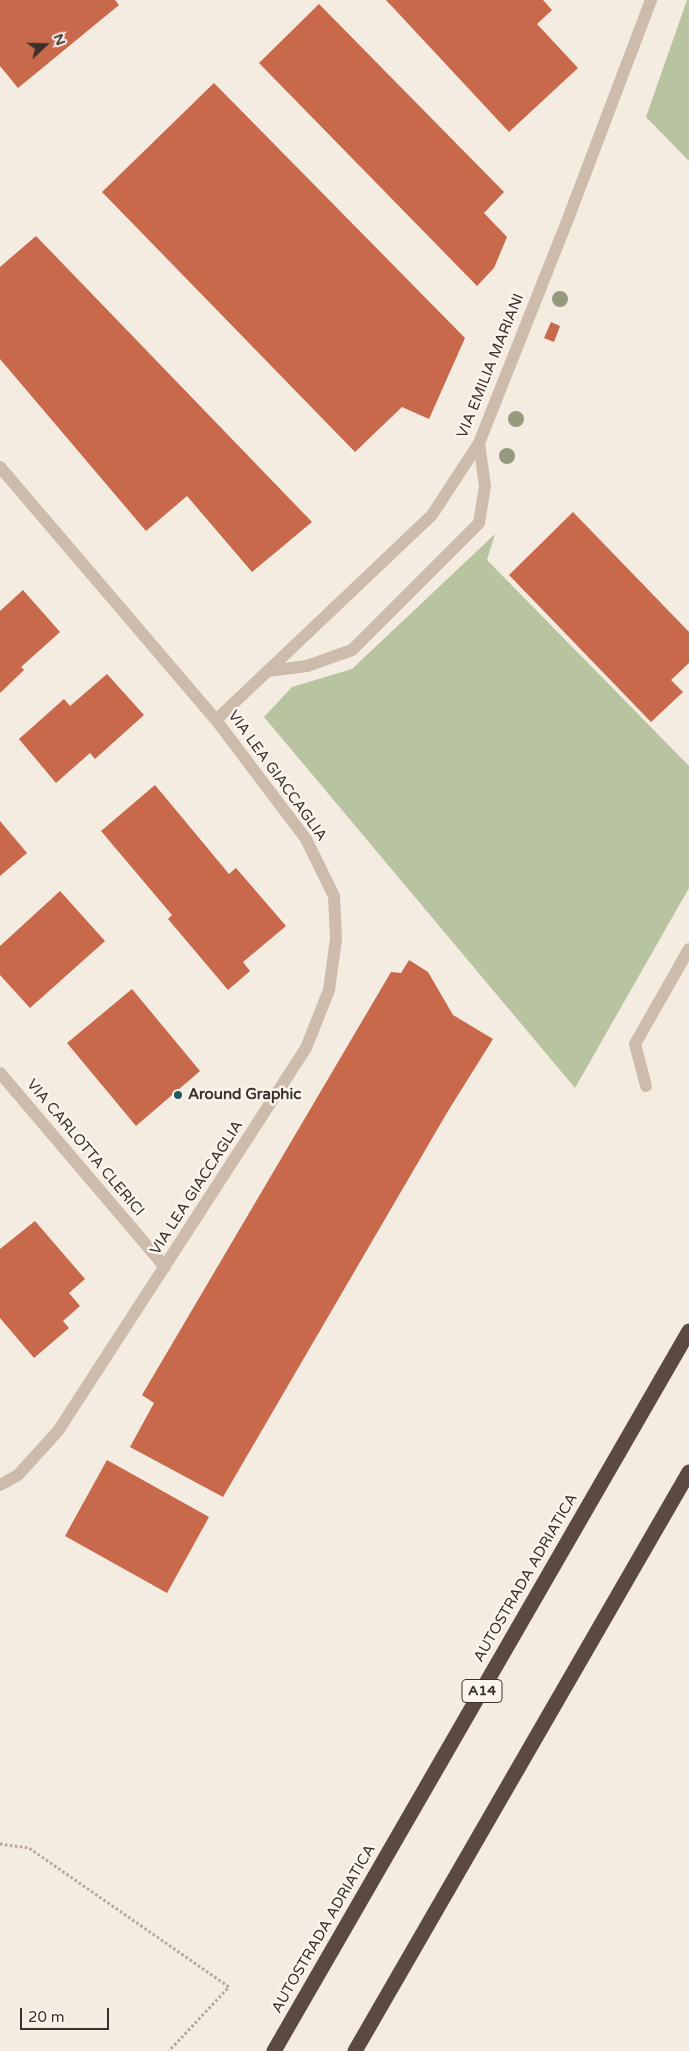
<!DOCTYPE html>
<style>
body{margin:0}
#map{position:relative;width:689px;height:2051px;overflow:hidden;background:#f4ebe1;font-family:"Varela Round",sans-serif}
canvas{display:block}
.north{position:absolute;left:20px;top:20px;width:50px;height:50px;-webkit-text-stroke:4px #fbf5ee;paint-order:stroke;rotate:69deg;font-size:14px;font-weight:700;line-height:20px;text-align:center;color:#3b302b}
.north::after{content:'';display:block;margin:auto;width:18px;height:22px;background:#3b302b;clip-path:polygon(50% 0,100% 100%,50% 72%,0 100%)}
.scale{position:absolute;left:20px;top:2008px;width:89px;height:22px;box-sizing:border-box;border:2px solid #3b302b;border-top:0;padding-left:6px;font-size:15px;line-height:18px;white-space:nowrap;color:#3b302b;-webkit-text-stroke:4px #fbf5ee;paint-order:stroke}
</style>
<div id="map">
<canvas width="689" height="2051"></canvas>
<div class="north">N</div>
<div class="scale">20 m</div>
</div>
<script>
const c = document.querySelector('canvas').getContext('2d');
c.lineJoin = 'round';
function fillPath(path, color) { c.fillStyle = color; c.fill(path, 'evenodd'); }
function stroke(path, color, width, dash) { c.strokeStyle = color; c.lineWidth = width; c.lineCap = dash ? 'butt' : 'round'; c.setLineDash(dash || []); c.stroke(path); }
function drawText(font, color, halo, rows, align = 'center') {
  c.font = font + ' "Varela Round",sans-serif'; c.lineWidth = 5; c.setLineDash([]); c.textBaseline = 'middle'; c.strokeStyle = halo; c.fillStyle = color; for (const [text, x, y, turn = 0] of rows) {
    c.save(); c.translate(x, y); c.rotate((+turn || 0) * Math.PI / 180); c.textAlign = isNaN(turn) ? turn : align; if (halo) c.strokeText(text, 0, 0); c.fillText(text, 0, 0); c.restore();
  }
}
fillPath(new Path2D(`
 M 687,0 L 689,0 L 689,161 L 646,117 Z
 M 495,534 L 487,560 L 689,766 L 689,888 L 575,1088 L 264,717 L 292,687 L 352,669 Z`), '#b8c4a0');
fillPath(new Path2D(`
 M 0,0 L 115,0 L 119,5 L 18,88 L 0,66 Z
 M 386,0 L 543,0 L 552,10 L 537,24 L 578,68 L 509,132 Z
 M 319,4 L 504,192 L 484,213 L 507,237 L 494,268 L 477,286 L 259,63 Z
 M 214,83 L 465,338 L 429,419 L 402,407 L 355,452 L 102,192 Z
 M 36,236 L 312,522 L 252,572 L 187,496 L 146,531 L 0,359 L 0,267 Z
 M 551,322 L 560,326 L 554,342 L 544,338 Z
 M 573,512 L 689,632 L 689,663 L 671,680 L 683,692 L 651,722 L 509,575 Z
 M 23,590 L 60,632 L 21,667 L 24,670 L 0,693 L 0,611 Z
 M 107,674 L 144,715 L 95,759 L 90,753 L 56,783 L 19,739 L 64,699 L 70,706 Z
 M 155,785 L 229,874 L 236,868 L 286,926 L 243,962 L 250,971 L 228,990 L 168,919 L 172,915 L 101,831 Z
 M 0,821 L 27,853 L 0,876 Z
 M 60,891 L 105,941 L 30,1008 L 0,975 L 0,946 Z
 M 409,960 L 428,972 L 453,1015 L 493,1039 L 448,1111 L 223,1497 L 130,1447 L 154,1403 L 142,1395 L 391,972 L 401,973 Z
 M 132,989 L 200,1071 L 136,1126 L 67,1043 Z
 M 35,1221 L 85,1279 L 69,1293 L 80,1306 L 63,1321 L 69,1328 L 34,1358 L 0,1318 L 0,1249 Z
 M 107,1460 L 209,1517 L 167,1593 L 65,1536 Z`), '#c8694b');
stroke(new Path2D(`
 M 0,1844 L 29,1848 L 229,1987 L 169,2051`), '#b9a596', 3, [2.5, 2.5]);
stroke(new Path2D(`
 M 268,671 L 307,666 L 352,650 L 479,523 L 485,486 L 479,443`), '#cdbbac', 12);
stroke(new Path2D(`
 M 0,467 L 216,720 L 306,839 L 334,896 L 336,939 L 329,990 L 306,1048 L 58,1431 L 18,1475 L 0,1485
 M 216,720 L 432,515 L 479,443 L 568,219 L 651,0
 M 0,1073 L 165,1267
 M 646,1086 L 635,1044 L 689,949`), '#cdbbac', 12);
stroke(new Path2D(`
 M 274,2051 L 689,1331
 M 355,2051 L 689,1472`), '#5c4a42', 15);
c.fillStyle = '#969b7f';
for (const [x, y] of [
 [560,299],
 [516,419],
 [507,456]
]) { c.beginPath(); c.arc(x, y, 8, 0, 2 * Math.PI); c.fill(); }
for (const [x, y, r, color] of [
 [178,1095,5,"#1f5a5e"]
]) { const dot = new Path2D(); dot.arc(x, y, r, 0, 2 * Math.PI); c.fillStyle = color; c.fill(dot); stroke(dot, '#fbf5ee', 2); }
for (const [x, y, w] of [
 [482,1691,40]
]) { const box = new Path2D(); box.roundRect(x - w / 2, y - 11.5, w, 23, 4); c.fillStyle = '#fbf5ee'; c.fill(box); stroke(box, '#3b302b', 1); }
drawText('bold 14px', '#3b302b', null, [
 ["A14",482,1691]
]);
drawText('15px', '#3b302b', '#fbf5ee', [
 ["VIA EMILIA MARIANI",491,366,-68],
 ["VIA LEA GIACCAGLIA",277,776,54],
 ["VIA CARLOTTA CLERICI",85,1148,50],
 ["VIA LEA GIACCAGLIA",197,1188,-57],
 ["AUTOSTRADA ADRIATICA",526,1578,-60],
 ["AUTOSTRADA ADRIATICA",324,1929,-60]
]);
drawText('bold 15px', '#3b302b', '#fbf5ee', [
 ["Around Graphic",188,1095]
], 'left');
</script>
